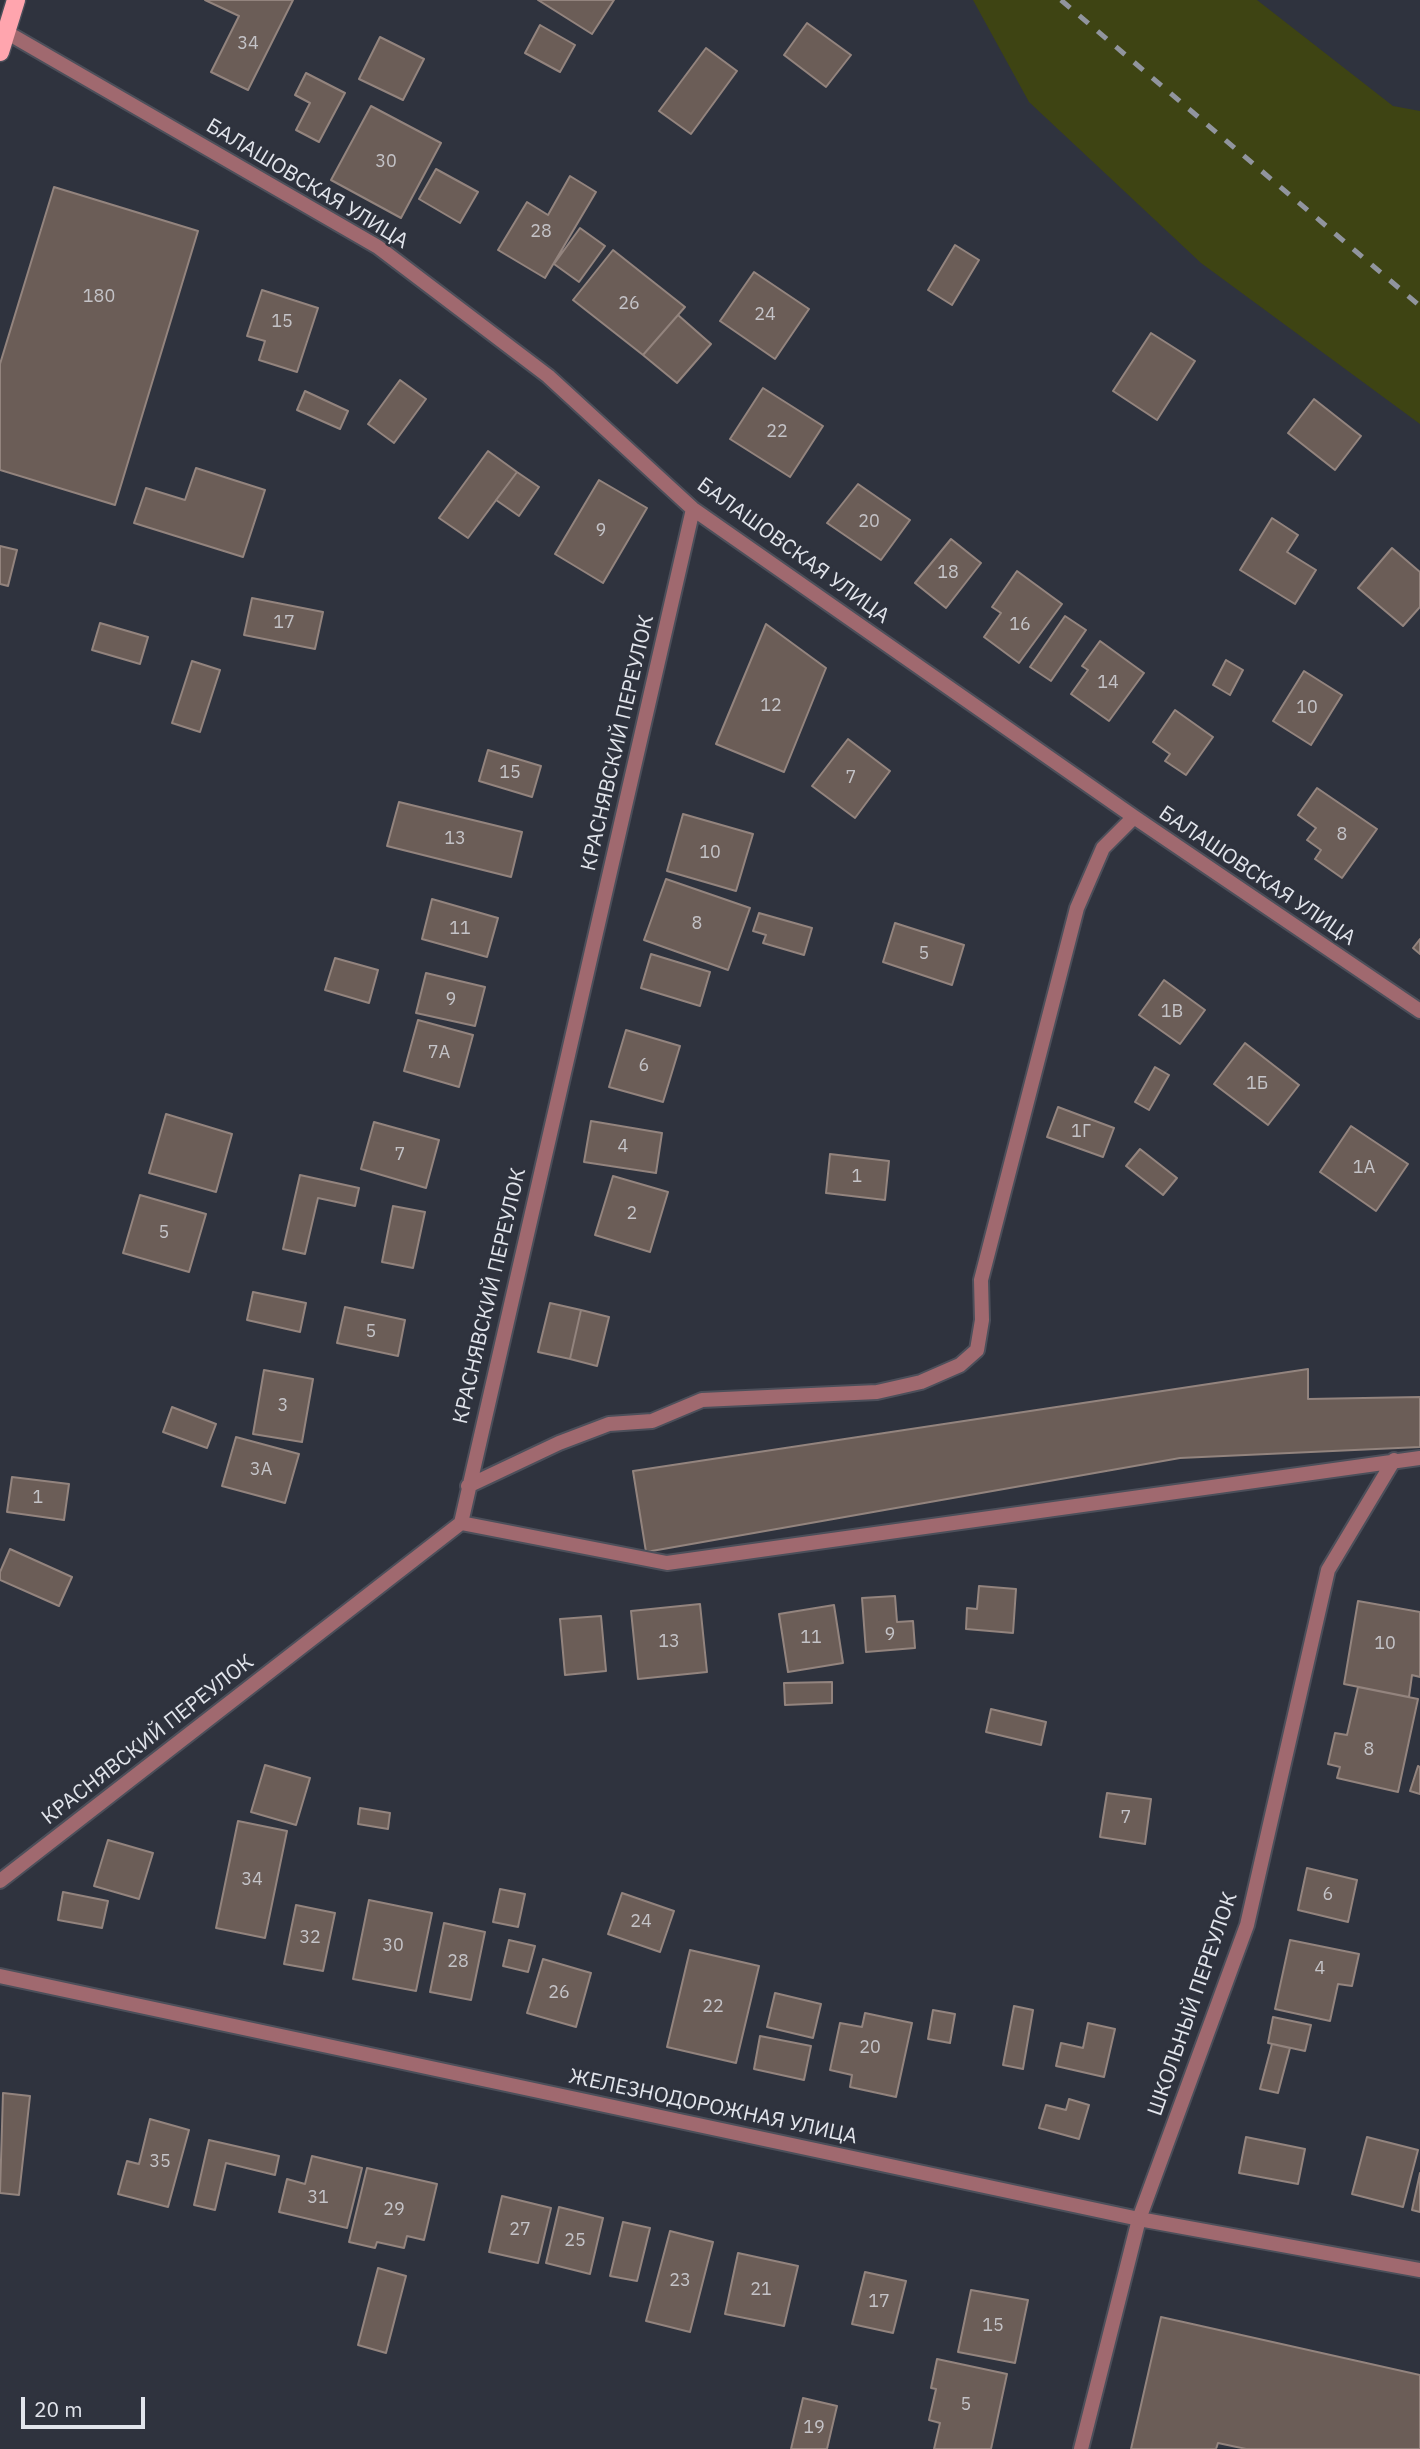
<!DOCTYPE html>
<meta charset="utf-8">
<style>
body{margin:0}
#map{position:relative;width:1420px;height:2449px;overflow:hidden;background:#2f333e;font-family:"IBM Plex Sans",sans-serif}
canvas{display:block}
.scale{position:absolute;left:21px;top:2397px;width:124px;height:32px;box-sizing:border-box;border:4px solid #e2e5ec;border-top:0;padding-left:9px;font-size:21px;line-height:24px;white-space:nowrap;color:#e2e5ec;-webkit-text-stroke:5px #2f333e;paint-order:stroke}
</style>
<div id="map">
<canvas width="1420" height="2449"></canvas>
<div class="scale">20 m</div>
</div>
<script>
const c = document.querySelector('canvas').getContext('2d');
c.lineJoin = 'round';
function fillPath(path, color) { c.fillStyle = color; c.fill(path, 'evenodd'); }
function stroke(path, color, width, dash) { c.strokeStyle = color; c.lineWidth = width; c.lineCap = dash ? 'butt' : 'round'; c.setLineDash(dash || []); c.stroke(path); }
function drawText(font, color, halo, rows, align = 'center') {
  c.font = font + ' "IBM Plex Sans",sans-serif'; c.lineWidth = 5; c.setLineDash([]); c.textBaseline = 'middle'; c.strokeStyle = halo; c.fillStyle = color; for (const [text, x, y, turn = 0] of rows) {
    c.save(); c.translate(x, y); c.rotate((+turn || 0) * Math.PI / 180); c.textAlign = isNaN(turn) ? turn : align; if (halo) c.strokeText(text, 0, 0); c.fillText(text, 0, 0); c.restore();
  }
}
fillPath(new Path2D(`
 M 973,0 L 1257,0 L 1393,106 L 1420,111 L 1420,424 L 1201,263 L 1029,102 Z`), '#3e4413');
const building = new Path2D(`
 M 205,0 L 293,0 L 248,90 L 211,72 L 239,16 Z
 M 538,0 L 614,0 L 592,34 Z
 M 807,23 L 851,55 L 826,87 L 784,55 Z
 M 540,25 L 575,45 L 560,72 L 525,53 Z
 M 380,37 L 424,59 L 403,100 L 359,79 Z
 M 706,48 L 737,71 L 691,134 L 659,111 Z
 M 306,73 L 345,93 L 319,142 L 296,130 L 310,103 L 295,95 Z
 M 371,106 L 441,143 L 401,218 L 331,180 Z
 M 436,169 L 478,192 L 460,223 L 419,199 Z
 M 570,176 L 596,192 L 545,278 L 498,250 L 527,202 L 548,215 Z
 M 54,187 L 198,231 L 115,505 L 0,470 L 0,364 Z
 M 580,228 L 605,246 L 579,282 L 554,264 Z
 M 955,245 L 979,260 L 952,305 L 928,290 Z
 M 613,250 L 685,307 L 643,355 L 573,300 Z
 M 754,272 L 809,309 L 775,359 L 720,321 Z
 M 262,290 L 318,308 L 297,372 L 259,360 L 265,341 L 247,336 Z
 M 678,315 L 711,344 L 677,383 L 643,355 Z
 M 1151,333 L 1195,361 L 1157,420 L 1113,391 Z
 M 400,380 L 426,399 L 394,443 L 368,424 Z
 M 763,388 L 823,426 L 790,477 L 730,439 Z
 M 305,391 L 348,411 L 340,429 L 297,410 Z
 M 1314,399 L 1361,436 L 1335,470 L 1288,433 Z
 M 488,451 L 517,472 L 468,538 L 439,518 Z
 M 196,468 L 265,490 L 243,557 L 134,523 L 146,488 L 185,500 Z
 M 517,472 L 539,487 L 519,516 L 496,500 Z
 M 599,480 L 647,508 L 603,583 L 555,554 Z
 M 858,484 L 910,520 L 881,560 L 827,523 Z
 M 1272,518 L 1298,535 L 1287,552 L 1316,570 L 1295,604 L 1240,570 Z
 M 951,539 L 981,563 L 946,608 L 915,583 Z
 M 0,546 L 17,550 L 8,586 L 0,584 Z
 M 1392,548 L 1420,572 L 1420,607 L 1403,626 L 1358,588 Z
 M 1017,571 L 1062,604 L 1019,663 L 984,637 L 1001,613 L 992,607 Z
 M 252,598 L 323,612 L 315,649 L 244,635 Z
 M 1065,616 L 1086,630 L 1051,681 L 1030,667 Z
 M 100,623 L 148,637 L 140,664 L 92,650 Z
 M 766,624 L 826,668 L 784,772 L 716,744 Z
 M 1100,641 L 1144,673 L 1109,721 L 1071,694 L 1088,670 L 1082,666 Z
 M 1226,660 L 1243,670 L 1230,695 L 1213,685 Z
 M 192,661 L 220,670 L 200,732 L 172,723 Z
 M 1304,671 L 1342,695 L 1311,745 L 1273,721 Z
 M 1175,710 L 1213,737 L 1186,775 L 1165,761 L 1170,754 L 1153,742 Z
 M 848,739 L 890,771 L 855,818 L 812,786 Z
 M 488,750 L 541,766 L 532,797 L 479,781 Z
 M 1317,788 L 1377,829 L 1342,878 L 1315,859 L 1321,850 L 1307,840 L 1316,828 L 1298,815 Z
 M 399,802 L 522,832 L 511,877 L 387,846 Z
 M 683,814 L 753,834 L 736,891 L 667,871 Z
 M 666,879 L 750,908 L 728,970 L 644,940 Z
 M 432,899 L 498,918 L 487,957 L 422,939 Z
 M 759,913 L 812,928 L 804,955 L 763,943 L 766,935 L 753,931 Z
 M 895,923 L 964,945 L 952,985 L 883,962 Z
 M 1420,939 L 1420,954 L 1413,948 Z
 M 651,954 L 710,972 L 700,1006 L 641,988 Z
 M 335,958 L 378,970 L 369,1003 L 325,990 Z
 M 426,973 L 485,987 L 475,1026 L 416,1013 Z
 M 1164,980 L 1205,1010 L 1180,1044 L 1139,1015 Z
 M 418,1020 L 473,1035 L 459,1087 L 404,1071 Z
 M 626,1030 L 680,1046 L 663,1102 L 609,1087 Z
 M 1245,1043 L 1299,1085 L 1268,1125 L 1214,1084 Z
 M 1155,1067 L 1169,1075 L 1149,1110 L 1135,1102 Z
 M 1058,1107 L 1114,1128 L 1103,1157 L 1047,1137 Z
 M 166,1114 L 232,1134 L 216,1192 L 149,1173 Z
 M 591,1121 L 662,1133 L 656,1173 L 584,1162 Z
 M 374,1122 L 439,1140 L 426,1188 L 361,1169 Z
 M 1351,1126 L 1408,1164 L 1376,1211 L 1320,1172 Z
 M 1140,1149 L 1177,1178 L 1163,1195 L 1126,1166 Z
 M 830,1154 L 889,1161 L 885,1200 L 826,1193 Z
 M 300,1175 L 359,1188 L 355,1206 L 318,1198 L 305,1254 L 283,1249 Z
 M 613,1176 L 668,1192 L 650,1252 L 595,1235 Z
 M 140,1195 L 206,1214 L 189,1272 L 123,1253 Z
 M 393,1206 L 425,1212 L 413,1268 L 382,1262 Z
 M 253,1292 L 306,1303 L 300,1332 L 247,1320 Z
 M 550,1303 L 581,1310 L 570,1359 L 538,1352 Z
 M 345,1307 L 405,1320 L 398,1356 L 337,1343 Z
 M 581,1310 L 609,1317 L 597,1366 L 570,1359 Z
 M 1308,1369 L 1308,1399 L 1420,1397 L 1420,1447 L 1180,1458 L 646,1552 L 633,1471 Z
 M 264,1370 L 313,1379 L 302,1442 L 253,1434 Z
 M 172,1407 L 216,1424 L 207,1448 L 163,1432 Z
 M 236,1437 L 299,1454 L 285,1503 L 222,1486 Z
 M 12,1477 L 69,1484 L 64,1520 L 7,1512 Z
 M 10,1549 L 72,1577 L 59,1606 L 0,1580 L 0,1572 Z
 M 979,1586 L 1016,1589 L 1013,1633 L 966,1629 L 967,1608 L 977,1609 Z
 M 895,1596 L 897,1622 L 913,1621 L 915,1648 L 866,1652 L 862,1598 Z
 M 1358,1601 L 1420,1612 L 1420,1677 L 1412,1675 L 1409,1697 L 1344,1684 Z
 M 700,1604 L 707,1672 L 638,1679 L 631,1611 Z
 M 834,1605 L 843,1663 L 788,1672 L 779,1614 Z
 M 601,1616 L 606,1671 L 565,1675 L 560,1619 Z
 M 832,1682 L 832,1703 L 785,1705 L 784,1683 Z
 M 1358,1687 L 1418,1699 L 1398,1792 L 1337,1778 L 1340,1767 L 1328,1764 L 1335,1733 L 1347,1735 Z
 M 991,1709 L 1046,1722 L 1041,1745 L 986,1732 Z
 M 265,1765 L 310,1778 L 296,1825 L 251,1812 Z
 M 1418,1766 L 1420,1767 L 1420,1794 L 1410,1791 Z
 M 1107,1793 L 1151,1799 L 1145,1844 L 1100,1837 Z
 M 360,1808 L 390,1813 L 388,1829 L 358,1824 Z
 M 238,1821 L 287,1831 L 265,1938 L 216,1928 Z
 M 108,1840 L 153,1853 L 139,1899 L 94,1886 Z
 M 1307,1868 L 1357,1880 L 1348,1922 L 1298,1910 Z
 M 500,1889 L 525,1894 L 518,1927 L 493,1922 Z
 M 63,1892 L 108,1901 L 102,1928 L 58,1920 Z
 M 622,1893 L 674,1911 L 660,1952 L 608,1934 Z
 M 369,1900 L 432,1913 L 416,1991 L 353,1979 Z
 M 296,1905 L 335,1913 L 323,1971 L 284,1964 Z
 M 444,1923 L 485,1932 L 471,2000 L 430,1992 Z
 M 509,1940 L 535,1946 L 528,1972 L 503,1966 Z
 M 1290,1940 L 1359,1954 L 1352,1986 L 1338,1984 L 1330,2021 L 1275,2009 Z
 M 690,1950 L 759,1966 L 736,2063 L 667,2047 Z
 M 543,1959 L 591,1973 L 576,2027 L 527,2013 Z
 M 775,1993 L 821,2004 L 813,2038 L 767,2027 Z
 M 1014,2006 L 1033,2010 L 1023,2069 L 1003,2065 Z
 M 933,2010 L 955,2014 L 950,2043 L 928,2039 Z
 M 865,2013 L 912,2023 L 896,2097 L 850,2087 L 852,2075 L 830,2070 L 840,2023 L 862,2027 Z
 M 1273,2017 L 1311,2025 L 1305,2051 L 1268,2043 Z
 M 1088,2023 L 1115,2029 L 1104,2077 L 1056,2066 L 1061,2043 L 1083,2048 Z
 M 760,2036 L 811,2046 L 804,2080 L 754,2069 Z
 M 1272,2044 L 1290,2048 L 1278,2093 L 1260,2089 Z
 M 3,2093 L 30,2096 L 19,2195 L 0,2193 Z
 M 1069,2099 L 1089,2105 L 1079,2139 L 1039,2128 L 1046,2105 L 1066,2110 Z
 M 150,2119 L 189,2130 L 168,2207 L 118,2194 L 127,2161 L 139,2164 Z
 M 1246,2137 L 1305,2149 L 1298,2184 L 1239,2173 Z
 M 1367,2137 L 1418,2150 L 1403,2207 L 1352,2194 Z
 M 209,2140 L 279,2156 L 275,2175 L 226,2163 L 215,2210 L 194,2205 Z
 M 312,2156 L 362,2168 L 347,2228 L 279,2212 L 287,2179 L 305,2184 Z
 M 367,2168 L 437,2184 L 424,2240 L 407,2236 L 404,2248 L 377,2242 L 375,2248 L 349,2242 Z
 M 1420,2173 L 1420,2212 L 1412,2210 Z
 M 502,2196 L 551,2208 L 538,2263 L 489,2252 Z
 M 559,2207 L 603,2218 L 590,2274 L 546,2263 Z
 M 623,2222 L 650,2228 L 637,2281 L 610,2276 Z
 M 670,2231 L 713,2242 L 690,2332 L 646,2321 Z
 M 738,2253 L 798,2266 L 784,2326 L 725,2314 Z
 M 378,2268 L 406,2276 L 386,2353 L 358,2345 Z
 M 865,2272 L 906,2281 L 893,2333 L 852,2324 Z
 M 971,2290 L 1028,2300 L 1015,2363 L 958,2352 Z
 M 1161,2317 L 1420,2375 L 1420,2449 L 1246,2449 L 1218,2443 L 1216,2449 L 1131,2449 Z
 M 937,2359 L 1007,2374 L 991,2449 L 934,2449 L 940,2423 L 929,2420 L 936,2389 L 931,2388 Z
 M 803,2398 L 837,2406 L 827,2449 L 791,2449 Z`);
fillPath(building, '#6b5d57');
stroke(building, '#93847e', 2);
const street = new Path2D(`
 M 6,32 L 378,247 L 548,376 L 693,509 L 1134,817 L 1420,1011
 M 468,1486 L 559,1443 L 609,1424 L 652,1421 L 702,1400 L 877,1392 L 921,1382 L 960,1365 L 977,1350 L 982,1320 L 981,1280 L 1077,908 L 1103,848 L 1134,817
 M 461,1523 L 667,1563 L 1420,1458
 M 0,1881 L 461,1523 L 693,509
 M 0,1976 L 1139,2219 L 1420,2270
 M 1081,2449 L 1139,2219 L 1247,1925 L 1328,1570 L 1394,1460`);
const primary = new Path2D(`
 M 0,52 L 16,0`);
stroke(street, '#4c4f5a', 18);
stroke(primary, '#4c4f5a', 21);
stroke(street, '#a0696f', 14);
stroke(primary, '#ffa5ae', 18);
stroke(new Path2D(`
 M 1061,0 L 1420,306`), '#91959e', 5, [12, 12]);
drawText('18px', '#c4c3c7', null, [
 ["34",248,44],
 ["30",386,162],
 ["28",541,232],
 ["180",99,297],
 ["26",629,304],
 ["24",765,315],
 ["15",282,322],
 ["22",777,432],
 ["20",869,522],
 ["9",601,531],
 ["18",948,573],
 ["17",284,623],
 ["16",1020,625],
 ["14",1108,683],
 ["12",771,706],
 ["10",1307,708],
 ["15",510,773],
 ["7",851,778],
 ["8",1342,835],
 ["13",455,839],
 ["10",710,853],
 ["8",697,924],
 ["11",460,929],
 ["5",924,954],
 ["9",451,1000],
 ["1В",1172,1012],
 ["7А",439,1053],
 ["6",644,1066],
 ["1Б",1257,1084],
 ["1Г",1081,1132],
 ["4",623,1147],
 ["7",400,1155],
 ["1А",1364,1168],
 ["1",857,1177],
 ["2",632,1214],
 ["5",164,1233],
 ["5",371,1332],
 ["3",283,1406],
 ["3А",261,1470],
 ["1",38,1498],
 ["9",890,1635],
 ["11",811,1638],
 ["13",669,1642],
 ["10",1385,1644],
 ["8",1369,1750],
 ["7",1126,1818],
 ["34",252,1880],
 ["6",1328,1895],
 ["24",641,1922],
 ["32",310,1938],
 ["30",393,1946],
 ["28",458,1962],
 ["4",1320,1969],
 ["26",559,1993],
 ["22",713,2007],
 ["20",870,2048],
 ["35",160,2162],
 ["31",318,2198],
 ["29",394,2210],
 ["27",520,2230],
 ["25",575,2241],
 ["23",680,2281],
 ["21",761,2290],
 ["17",879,2302],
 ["15",993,2326],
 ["5",966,2405],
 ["19",814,2428]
]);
drawText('21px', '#e2e5ec', '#2f333e', [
 ["БАЛАШОВСКАЯ УЛИЦА",307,184,31],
 ["БАЛАШОВСКАЯ УЛИЦА",793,551,36],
 ["КРАСНЯВСКИЙ ПЕРЕУЛОК",618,743,-77],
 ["БАЛАШОВСКАЯ УЛИЦА",1257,876,34],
 ["КРАСНЯВСКИЙ ПЕРЕУЛОК",490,1296,-77],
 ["КРАСНЯВСКИЙ ПЕРЕУЛОК",148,1740,-38],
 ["ШКОЛЬНЫЙ ПЕРЕУЛОК",1193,2004,-71],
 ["ЖЕЛЕЗНОДОРОЖНАЯ УЛИЦА",713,2107,12]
]);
</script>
